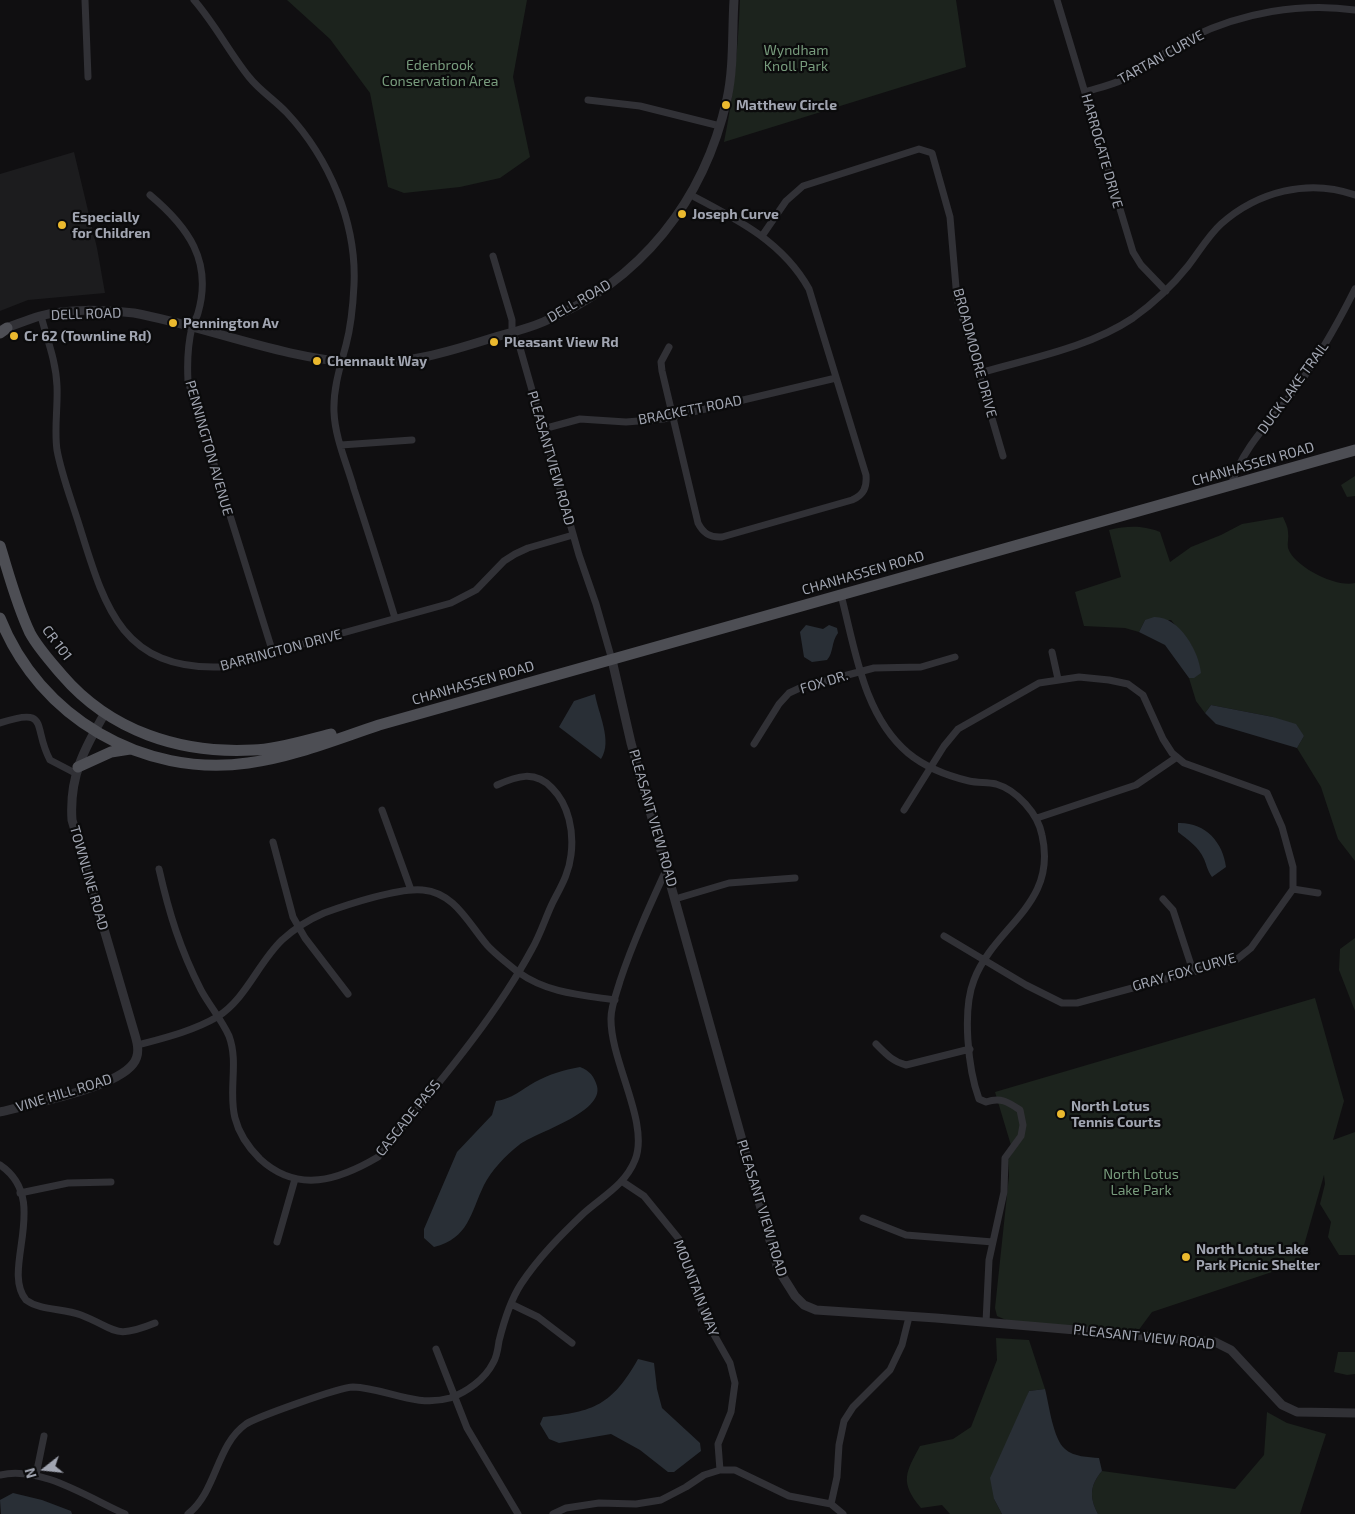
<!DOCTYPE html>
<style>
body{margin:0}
#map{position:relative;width:1355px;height:1514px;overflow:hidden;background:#100f11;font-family:"Exo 2",sans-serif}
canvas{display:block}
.north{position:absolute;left:20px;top:1444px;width:50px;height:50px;-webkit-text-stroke:4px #0b0b0c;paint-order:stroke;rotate:254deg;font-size:14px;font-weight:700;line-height:20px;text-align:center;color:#a1a5b1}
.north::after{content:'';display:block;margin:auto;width:18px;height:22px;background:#a1a5b1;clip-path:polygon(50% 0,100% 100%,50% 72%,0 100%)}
</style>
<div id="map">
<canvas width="1355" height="1514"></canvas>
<div class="north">N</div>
</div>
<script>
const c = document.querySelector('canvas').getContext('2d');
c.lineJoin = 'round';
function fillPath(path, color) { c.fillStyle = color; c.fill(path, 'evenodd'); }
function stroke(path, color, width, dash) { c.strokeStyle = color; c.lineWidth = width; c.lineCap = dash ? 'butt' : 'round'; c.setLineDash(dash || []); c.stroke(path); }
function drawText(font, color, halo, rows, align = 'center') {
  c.font = font + ' "Exo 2",sans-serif'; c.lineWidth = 4.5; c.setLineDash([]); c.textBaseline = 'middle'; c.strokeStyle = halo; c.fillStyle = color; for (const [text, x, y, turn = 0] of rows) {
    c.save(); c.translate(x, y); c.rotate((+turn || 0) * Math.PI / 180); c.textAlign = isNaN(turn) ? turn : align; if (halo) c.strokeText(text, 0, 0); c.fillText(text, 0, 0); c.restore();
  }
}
fillPath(new Path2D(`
 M 74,152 L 97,248 L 105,293 L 28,300 L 0,311 L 0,174 Z`), '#1c1c1e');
fillPath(new Path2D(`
 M 287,0 L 527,0 L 513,77 L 530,157 L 500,178 L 460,187 L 404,193 L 388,187 L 370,93 L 330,39 Z
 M 740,0 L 956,0 L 966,67 L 724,142 C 734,94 738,48 740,0 Z
 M 1355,476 L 1355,496 L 1347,497 L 1341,485 Z
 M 1283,517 C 1285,522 1288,527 1288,532 C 1289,538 1287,543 1288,548 C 1294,567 1337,588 1355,583 L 1355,861 L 1338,839 L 1321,787 L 1297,748 L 1304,736 L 1273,717 L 1211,705 L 1205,713 L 1196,701 L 1189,678 L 1194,678 L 1192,646 L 1171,620 L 1145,620 L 1139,632 L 1125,628 L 1084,626 L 1075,592 L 1121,577 L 1109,530 C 1128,526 1141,525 1160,532 L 1170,562 L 1191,547 L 1221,535 L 1242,524 Z
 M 1355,938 L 1355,1011 L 1339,970 L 1340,949 Z
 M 1315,998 L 1344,1101 L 1333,1140 L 1355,1132 L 1355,1255 L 1339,1255 L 1328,1237 L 1331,1222 L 1320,1204 L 1325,1184 L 1324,1175 L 1299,1263 L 1152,1312 L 1135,1335 L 1006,1320 L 997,1316 L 995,1308 L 1009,1176 L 1008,1160 L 1013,1152 L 995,1092 Z
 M 996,1338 L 1029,1340 L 1045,1389 L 1029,1391 L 994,1499 L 1002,1514 L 950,1514 L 942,1505 L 921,1508 C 899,1482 906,1472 920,1446 L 953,1439 L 971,1427 L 997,1360 Z
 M 1338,1352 L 1355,1352 L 1355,1374 L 1347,1375 L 1334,1372 Z
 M 1267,1412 L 1287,1423 L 1326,1434 L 1300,1514 L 1098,1514 C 1089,1497 1090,1485 1102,1471 L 1235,1489 L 1264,1455 Z`), '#1c231d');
fillPath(new Path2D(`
 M 1154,617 C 1179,616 1199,651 1201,673 L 1194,678 L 1189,678 L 1165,645 L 1139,632 L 1145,620 Z
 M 806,625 L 823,629 L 829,625 L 837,628 L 838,633 C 831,642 834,652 827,660 L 812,662 L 804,657 L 800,632 Z
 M 595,694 C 598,713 613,741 601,759 L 559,727 L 574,701 Z
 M 1211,705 L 1273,717 L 1296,724 L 1304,736 L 1297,748 L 1216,724 L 1205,713 Z
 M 1178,823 C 1205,822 1223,842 1226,867 L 1212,877 C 1207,870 1207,866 1204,859 C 1199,847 1187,839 1178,832 Z
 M 580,1067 C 590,1071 594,1076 597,1086 C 604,1113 536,1132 519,1145 C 506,1155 491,1171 484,1185 C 470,1214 469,1238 434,1247 L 424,1238 L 424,1229 L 457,1152 L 492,1115 L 496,1101 C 512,1099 521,1090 535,1082 C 550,1074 563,1070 580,1067 Z
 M 638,1359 L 654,1363 L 657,1389 L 662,1408 L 700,1443 L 701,1451 L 674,1472 L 668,1472 L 640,1450 L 611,1434 L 559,1443 L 549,1439 L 540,1424 L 543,1417 C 594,1412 612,1405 638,1359 Z
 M 1045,1389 C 1049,1404 1053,1439 1065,1449 C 1074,1457 1088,1457 1099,1458 L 1102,1471 C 1090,1485 1089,1497 1098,1514 L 1002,1514 L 994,1499 L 990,1478 L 1029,1391 Z
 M 13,1493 L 42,1500 L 71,1511 L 72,1514 L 1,1514 L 0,1500 Z`), '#292f36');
stroke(new Path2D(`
 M 85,0 L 88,77
 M 194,0 C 215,24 229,52 249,77 C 260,91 275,100 287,113 C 329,158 357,223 354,285 C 353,306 351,326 346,345 C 340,367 333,389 334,412 C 335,438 347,464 354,489 C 368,532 382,575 395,618
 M 1057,0 L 1133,252 L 1141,265 L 1166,291
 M 1085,92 C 1098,88 1112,85 1124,79 C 1148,66 1168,49 1192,37 C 1241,13 1301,2 1355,10
 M 588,100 L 640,106 L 720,126
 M 150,195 C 188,227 213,261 198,313 C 197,318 193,322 192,327 C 188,344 187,363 188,381 L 273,653
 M 762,236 L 786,201 L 803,186 L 919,149 L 932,153 L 950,217 L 957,299 L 1003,456
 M 493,256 L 512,320 L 512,333 L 520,348 L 579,555 L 596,604 L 612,660
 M 41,316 C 47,339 56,361 57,386 C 58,407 54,429 57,450 C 62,477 73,504 81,531 C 105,608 123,670 220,667 L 451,603 L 476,590 L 504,561 L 515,554 L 528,548 L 573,535
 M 669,347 L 661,362 L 662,371 L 698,523 C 703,533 710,538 722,537 L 852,500 C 864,495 867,487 866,475 L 809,289 C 783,242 737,219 691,195
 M 980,373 C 1031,358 1088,348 1133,318 C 1154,303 1172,286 1188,266 C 1199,252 1208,236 1221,224 C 1257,192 1308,178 1355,195
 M 543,429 L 580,419 L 626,422 L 663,419 L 836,378
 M 341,445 L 412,440
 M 1231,486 C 1242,447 1273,419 1296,388 C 1319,357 1338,323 1355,289
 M 841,595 C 855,648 863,715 908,753 C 925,767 948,776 969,781 C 978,783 987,782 996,784 C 1017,790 1038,814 1042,835 C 1058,905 995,925 974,980 C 962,1010 968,1069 979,1099 L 986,1102 C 1001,1097 1008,1102 1020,1110 L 1023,1125 L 1021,1136 L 1005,1158 L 1004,1192 L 989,1260 L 986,1322
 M 1052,652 L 1058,679
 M 0,723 C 51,706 32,727 50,760 L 75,773
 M 754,744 L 779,704 L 789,693 L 802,687 L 874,668 L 921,667 L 955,657
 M 382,810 L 411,890
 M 904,810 L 944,746 L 958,729 L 1039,683 L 1079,677 L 1109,680 L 1128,684 L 1143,695 L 1163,739 L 1172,753 L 1184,763 L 1267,793 L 1282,827 L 1293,867 L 1293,889 L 1251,948 L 1236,960 L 1077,1003 L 1062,1003 L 1026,985 L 944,936
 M 1037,818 L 1136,785 L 1177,757
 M 273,842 L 293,917 L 305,938 L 348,994
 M 159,869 C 169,913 180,949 201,990 C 209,1005 222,1020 229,1036 C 239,1063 228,1091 235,1118 C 239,1134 249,1148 260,1159 C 298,1194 339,1180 378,1157 C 431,1092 492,1023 532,949 C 540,935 545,919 552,904 C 560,888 569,874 571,855 C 574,832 569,805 552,788 C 535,770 517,776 497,785
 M 1293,889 L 1318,893
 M 675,899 L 729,883 L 795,878
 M 1163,899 L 1173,910 L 1193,971
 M 876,1044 C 886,1054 893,1062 906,1065 L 970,1049
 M 138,1045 C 164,1038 193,1031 217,1017 C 246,999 258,963 282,940 C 293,930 310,919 324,913 C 346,905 400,887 423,890 C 455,893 468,923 487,945 C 495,954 508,964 518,972 C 547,993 581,995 615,1000
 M 0,1165 C 52,1200 0,1269 26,1300 C 41,1311 63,1308 81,1315 C 117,1329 113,1340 155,1323
 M 623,1182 L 644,1196 L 679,1239 L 703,1315 L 730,1363 L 735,1383 L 731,1412 L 718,1444 L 720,1470
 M 20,1193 L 68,1183 L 111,1182
 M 863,1218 L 906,1235 L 993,1242
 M 277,1242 L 295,1179
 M 511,1304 L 538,1317 L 572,1343
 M 436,1349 L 467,1428 L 518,1514
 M 0,1475 C 40,1465 89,1498 125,1514
 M 36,1475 L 44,1436
 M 831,1504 L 837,1477 L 839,1445 L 844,1421 L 853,1407 L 890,1370 L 902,1345 L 909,1317
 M 188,1514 C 217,1491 216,1445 246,1424 C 257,1417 340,1387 353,1387 C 386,1388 415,1408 450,1398 C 467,1392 485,1379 493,1363 C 497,1357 498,1348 499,1341 C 504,1321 510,1301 521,1284 C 539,1257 561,1235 584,1213 C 603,1196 625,1185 635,1160 C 650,1123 610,1061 611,1018 C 611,1006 617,992 620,981 C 633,942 650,905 667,868
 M 553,1514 L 566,1508 L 599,1503 L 636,1504 L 661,1500 L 686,1487 L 704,1475 L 720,1470 L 735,1470 L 789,1496 L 831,1504 L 843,1514`), '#313136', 7);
stroke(new Path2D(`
 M 3,329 C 15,325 27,320 40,316 C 69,308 103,310 134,313 C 209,327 283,359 359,363 C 405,365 448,352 492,338 C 509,333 527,329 543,322 C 641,281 704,201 727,99 C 734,67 732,32 734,0
 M 612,660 L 631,743 L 778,1269 L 795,1296 L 804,1305 L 816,1310 L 936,1318 L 1215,1342 L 1231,1350 L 1282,1405 L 1297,1412 L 1355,1413
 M 0,1112 C 31,1104 115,1088 133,1064 C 140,1055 138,1045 135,1035 L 72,820 C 69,777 84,749 105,713`), '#313136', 9);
stroke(new Path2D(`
 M 0,333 L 7,328
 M 0,546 C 9,575 17,606 30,633 C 38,648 51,662 62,675 C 110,731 180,754 253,750 C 279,749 306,740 331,734
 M 0,618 C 39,717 143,778 248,763 C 293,757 337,739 379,725 L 1355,450
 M 78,767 L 111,752 L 130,749`), '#4d4e54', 11);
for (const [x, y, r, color] of [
 [726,105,5,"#ebb92e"],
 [682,214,5,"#ebb92e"],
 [62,225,5,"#ebb92e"],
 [173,323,5,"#ebb92e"],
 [14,336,5,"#ebb92e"],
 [494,342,5,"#ebb92e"],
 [317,361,5,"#ebb92e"],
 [1061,1114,5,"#ebb92e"],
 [1186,1257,5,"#ebb92e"]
]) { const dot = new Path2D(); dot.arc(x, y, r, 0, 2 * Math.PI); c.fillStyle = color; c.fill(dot); stroke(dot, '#0b0b0c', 2); }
drawText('14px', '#789c7d', '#0b0b0c', [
 ["Wyndham",796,50],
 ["Knoll Park",796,66],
 ["Edenbrook",440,65],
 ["Conservation Area",440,81],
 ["North Lotus",1141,1174],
 ["Lake Park",1141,1190]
]);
drawText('14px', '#a1a5b1', '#0b0b0c', [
 ["TARTAN CURVE",1161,57,-29],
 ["HARROGATE DRIVE",1102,151,74],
 ["DELL ROAD",579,301,-30],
 ["DELL ROAD",86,314,-2],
 ["BROADMOORE DRIVE",975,353,75],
 ["DUCK LAKE TRAIL",1293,388,-54],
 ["BRACKETT ROAD",690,410,-11],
 ["PENNINGTON AVENUE",209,448,74],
 ["PLEASANTVIEW ROAD",551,458,74],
 ["CHANHASSEN ROAD",1253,464,-16],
 ["CHANHASSEN ROAD",863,573,-16],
 ["CR 101",57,643,53],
 ["BARRINGTON DRIVE",281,650,-15],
 ["FOX DR.",824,682,-17],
 ["CHANHASSEN ROAD",473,683,-16],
 ["PLEASANT VIEW ROAD",653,818,74],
 ["TOWNLINE ROAD",89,878,74],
 ["GRAY FOX CURVE",1184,972,-16],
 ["VINE HILL ROAD",64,1093,-17],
 ["CASCADE PASS",408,1118,-51],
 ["PLEASANT VIEW ROAD",762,1208,73],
 ["MOUNTAIN WAY",696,1288,69],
 ["PLEASANT VIEW ROAD",1144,1337,6]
]);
drawText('bold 14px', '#a1a5b1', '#0b0b0c', [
 ["Matthew Circle",736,105],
 ["Joseph Curve",692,214],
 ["Especially",72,217],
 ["for Children",72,233],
 ["Pennington Av",183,323],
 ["Cr 62 (Townline Rd)",24,336],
 ["Pleasant View Rd",504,342],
 ["Chennault Way",327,361],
 ["North Lotus",1071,1106],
 ["Tennis Courts",1071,1122],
 ["North Lotus Lake",1196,1249],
 ["Park Picnic Shelter",1196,1265]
], 'left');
</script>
